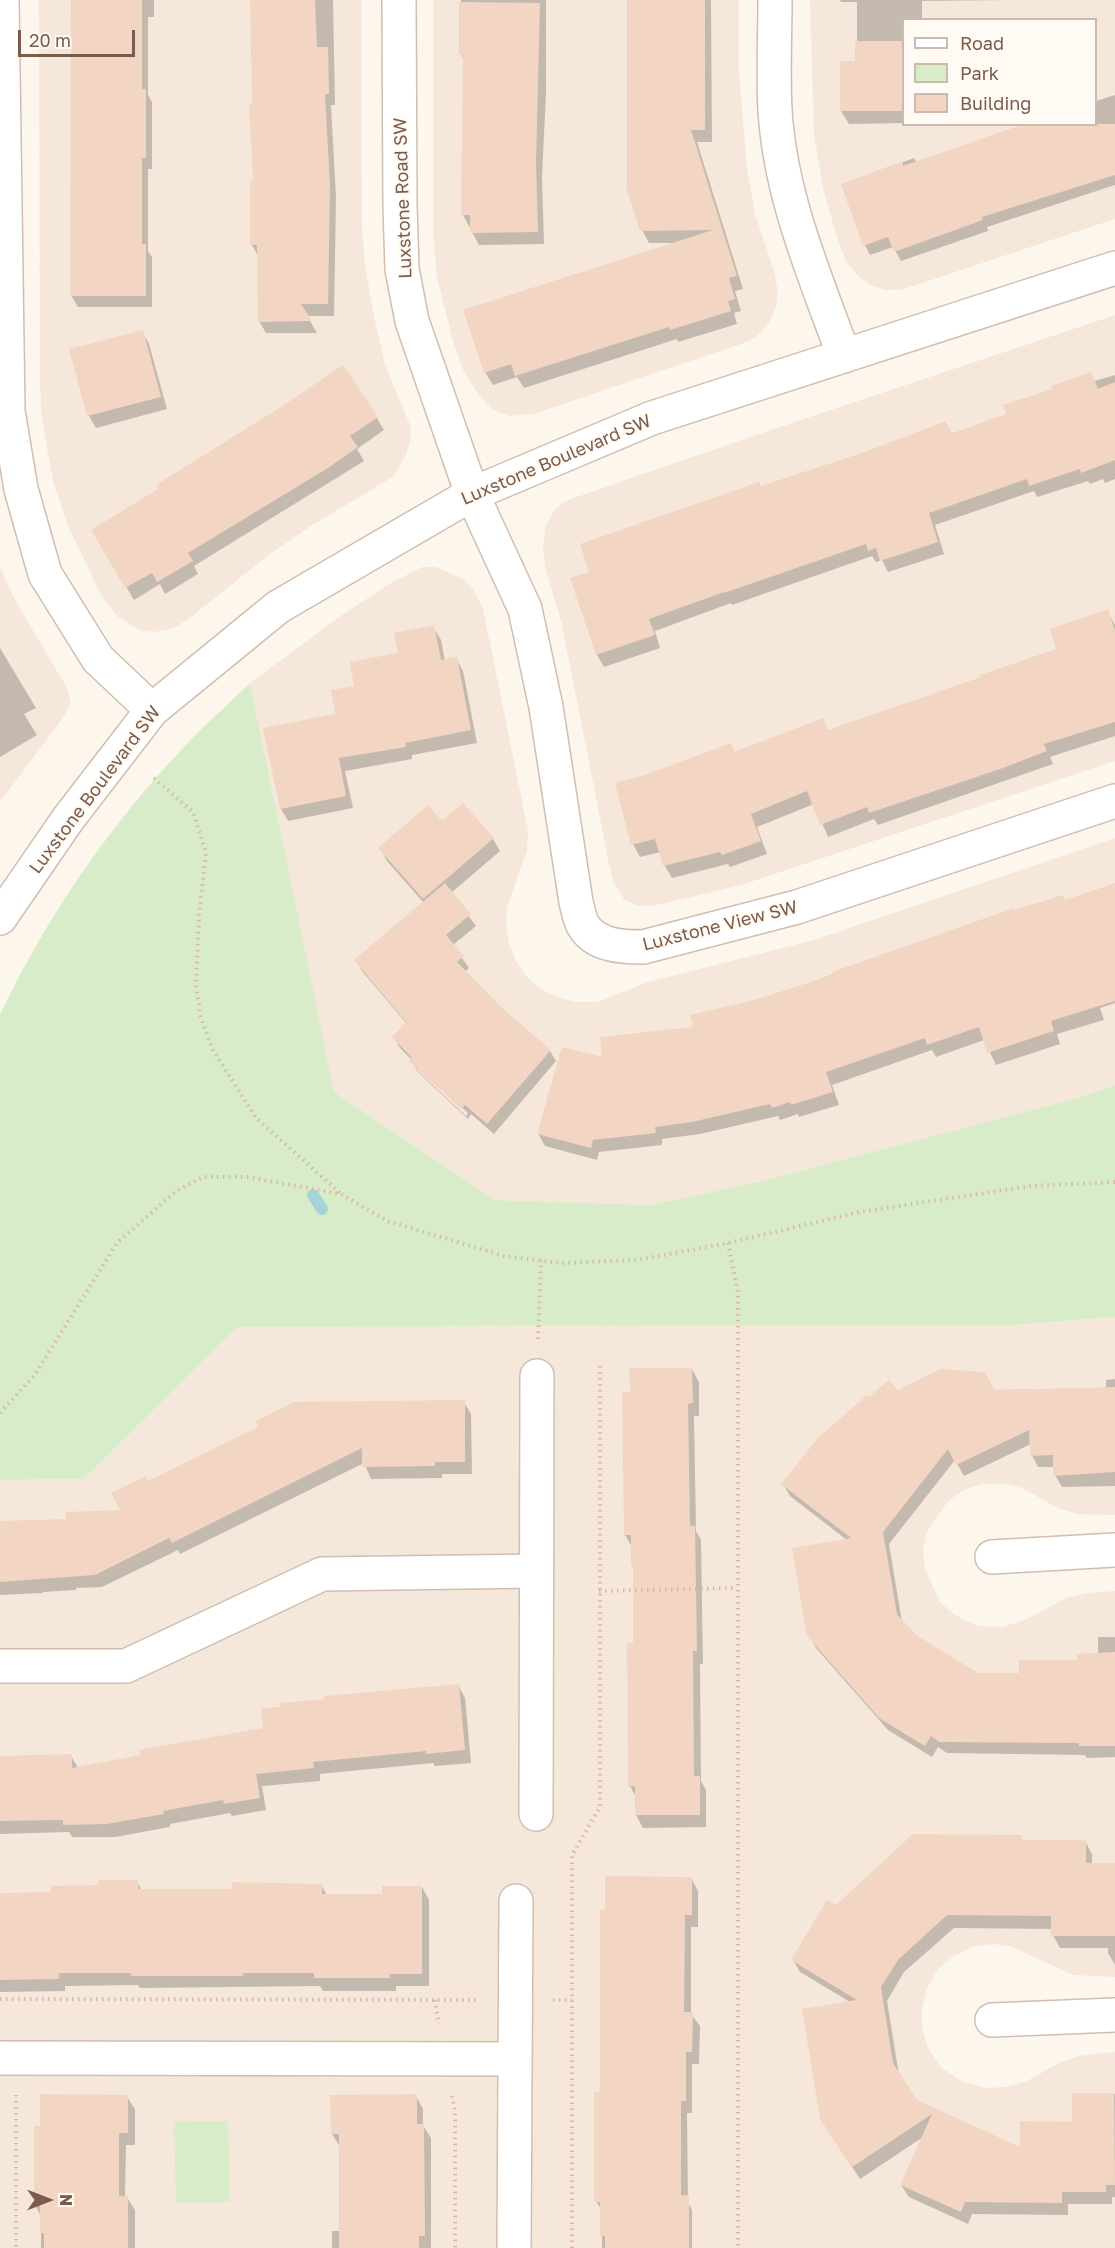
<!DOCTYPE html>
<style>
body{margin:0}
#map{position:relative;width:1115px;height:2248px;overflow:hidden;background:#fdf6ec;font-family:"Golos Text",sans-serif}
canvas{display:block}
.legend{position:absolute;left:902px;top:18px;width:195px;height:108px;box-sizing:border-box;background:#fffaf3;border:2px solid #cabbb1;margin:0;padding:8px 10px;list-style:none;font-size:18px;color:#7a5c4d}
.legend li{display:flex;align-items:center;gap:12px;height:30px}
.legend b{width:30px;border:2px solid #cabbb1}
.north{position:absolute;left:18px;top:2170px;width:60px;height:60px;-webkit-text-stroke:4px #fffaf3;paint-order:stroke;rotate:90deg;font-size:16px;font-weight:700;line-height:24px;text-align:center;color:#7a5c4d}
.north::after{content:'';display:block;margin:auto;width:21px;height:27px;background:#7a5c4d;clip-path:polygon(50% 0,100% 100%,50% 72%,0 100%)}
.scale{position:absolute;left:18px;top:30px;width:117px;height:27px;box-sizing:border-box;border:3px solid #7a5c4d;border-top:0;padding-left:8px;font-size:18px;line-height:21px;white-space:nowrap;color:#7a5c4d;-webkit-text-stroke:4px #fffaf3;paint-order:stroke}
</style>
<div id="map">
<canvas width="1115" height="2248"></canvas>
<ul class="legend">
<li><b style="height:8px;background:#fff"></b>Road</li>
<li><b style="height:16px;background:#d8ecc9"></b>Park</li>
<li><b style="height:16px;background:#f3d5c3"></b>Building</li>
</ul>
<div class="north">N</div>
<div class="scale">20 m</div>
</div>
<script>
const c = document.querySelector('canvas').getContext('2d');
c.lineJoin = 'round';
function fillPath(path, color) { c.fillStyle = color; c.fill(path, 'evenodd'); }
function stroke(path, color, width, dash) { c.strokeStyle = color; c.lineWidth = width; c.lineCap = dash ? 'butt' : 'round'; c.setLineDash(dash || []); c.stroke(path); }
function drawText(font, color, halo, rows, align = 'center') {
  c.font = font + ' "Golos Text",sans-serif'; c.lineWidth = 5; c.setLineDash([]); c.textBaseline = 'middle'; c.strokeStyle = halo; c.fillStyle = color; for (const [text, x, y, turn = 0] of rows) {
    c.save(); c.translate(x, y); c.rotate((+turn || 0) * Math.PI / 180); c.textAlign = isNaN(turn) ? turn : align; if (halo) c.strokeText(text, 0, 0); c.fillText(text, 0, 0); c.restore();
  }
}
fillPath(new Path2D(`
 M 39,0 L 361,0 L 362,227 L 365,265 L 374,316 L 385,365 L 410,425 L 411,438 L 406,455 L 393,477 L 311,526 L 271,553 L 191,617 L 174,628 L 154,632 L 139,630 L 118,617 L 101,595 L 68,526 L 54,484 L 47,449 L 41,409 L 40,379 Z
 M 433,0 L 739,0 L 739,72 L 747,169 L 755,214 L 774,271 L 778,291 L 776,307 L 769,323 L 757,336 L 744,343 L 533,414 L 509,416 L 493,410 L 478,394 L 463,370 L 453,341 L 437,277 L 433,231 Z
 M 810,0 L 1115,0 L 1115,219 L 901,290 L 886,290 L 870,285 L 857,275 L 847,263 L 838,241 L 824,192 L 814,135 ZM 904,20 L 1096,20 L 1096,124 L 904,124 Z
 M 1115,315 L 1115,761 L 741,885 L 657,905 L 637,906 L 624,899 L 614,884 L 609,864 L 562,625 L 545,566 L 543,548 L 545,528 L 555,509 L 568,500 L 765,432 Z
 M 0,567 L 14,598 L 67,688 L 71,703 L 63,718 L 0,802 Z
 M 422,567 L 436,567 L 463,579 L 474,590 L 483,609 L 528,830 L 527,850 L 507,908 L 506,926 L 509,943 L 516,961 L 526,976 L 539,988 L 559,998 L 577,1002 L 598,1002 L 648,982 L 814,940 L 1115,838 L 1115,1085 L 1077,1098 L 762,1181 L 651,1205 L 495,1200 L 333,1092 L 250,683 L 342,615 L 391,583 Z
 M 1115,1317 L 1115,1515 L 1077,1514 L 1058,1508 L 1022,1488 L 1004,1484 L 982,1484 L 964,1490 L 948,1501 L 927,1532 L 923,1549 L 925,1569 L 940,1602 L 955,1615 L 978,1626 L 1002,1627 L 1025,1620 L 1066,1598 L 1088,1593 L 1115,1591 L 1115,1977 L 1073,1975 L 1010,1946 L 992,1944 L 972,1947 L 954,1956 L 938,1969 L 927,1988 L 922,2008 L 922,2028 L 928,2048 L 942,2068 L 963,2082 L 986,2088 L 1006,2087 L 1027,2081 L 1061,2062 L 1079,2056 L 1115,2052 L 1115,2248 L 0,2248 L 0,1480 L 84,1479 L 237,1327 L 1014,1325 Z`), '#f5e8da');
fillPath(new Path2D(`
 M 250,683 L 334,1092 L 495,1200 L 651,1205 L 762,1181 L 1077,1098 L 1115,1085 L 1115,1317 L 1014,1325 L 237,1327 L 84,1479 L 0,1480 L 0,1015 C 47,916 109,826 185,746 C 205,724 229,704 250,683 Z
 M 228,2121 L 230,2202 L 176,2203 L 174,2122 Z`), '#d8ecc9');
fillPath(new Path2D(`
 M 71,0 L 154,0 L 154,17 L 148,17 L 148,95 L 152,102 L 152,169 L 148,169 L 148,251 L 152,257 L 152,307 L 78,307 L 71,295 Z
 M 251,0 L 333,0 L 335,105 L 331,105 L 336,198 L 334,316 L 307,316 L 317,333 L 266,333 L 259,321 L 258,256 L 252,245 L 254,181 Z
 M 461,0 L 546,0 L 546,94 L 542,176 L 544,244 L 479,245 L 463,215 L 464,60 L 461,54 Z
 M 627,0 L 711,0 L 712,142 L 697,142 L 743,289 L 735,291 L 741,311 L 734,313 L 737,324 L 678,342 L 677,339 L 524,388 L 517,377 L 493,385 L 485,372 L 676,243 L 649,243 L 642,230 Z
 M 840,0 L 1013,0 L 922,1 L 922,20 L 904,20 L 904,123 L 849,124 L 841,111 L 857,63 L 857,2 L 841,2 Z
 M 1115,95 L 1115,185 L 987,227 L 988,231 L 901,261 L 893,247 L 870,255 L 865,245 L 843,185 L 914,158 L 917,163 L 1096,124 L 1096,101 Z
 M 142,331 L 149,344 L 167,409 L 96,428 L 89,416 L 71,350 Z
 M 1090,373 L 1095,381 L 1115,375 L 1115,479 L 1105,483 L 1103,479 L 1090,484 L 1088,481 L 1037,497 L 1034,491 L 935,525 L 944,554 L 888,572 L 882,560 L 876,562 L 872,556 L 732,605 L 731,603 L 655,631 L 660,648 L 604,667 L 597,655 L 572,579 L 590,572 L 761,488 L 862,454 L 945,423 L 952,435 L 1008,415 Z
 M 377,418 L 384,430 L 357,449 L 364,461 L 194,566 L 198,574 L 165,594 L 160,584 L 134,600 L 93,531 L 160,490 Z
 M 1107,611 L 1115,625 L 1115,736 L 1050,757 L 1053,764 L 878,825 L 874,819 L 828,837 L 814,804 L 757,827 L 767,854 L 730,867 L 728,864 L 672,878 L 665,866 L 661,852 L 640,857 L 633,844 L 645,777 L 730,745 L 735,754 L 829,732 L 1058,650 Z
 M 433,627 L 441,640 L 445,661 L 456,658 L 463,671 L 477,743 L 412,755 L 412,759 L 345,771 L 353,808 L 288,821 L 281,809 L 337,715 L 356,688 Z
 M 0,648 L 36,708 L 24,714 L 37,735 L 0,757 Z
 M 442,823 L 493,839 L 500,851 L 451,893 L 476,926 L 453,945 L 469,968 L 464,972 L 500,1008 L 550,1051 L 556,1061 L 494,1134 L 471,1114 L 468,1119 L 417,1071 L 412,1060 L 400,1048 L 394,1037 L 407,1024 L 362,971 L 356,960 L 424,903 L 387,861 L 380,848 ZM 417,1066 L 468,1113 L 466,1116 L 417,1070 Z
 M 1115,884 L 1115,1003 L 1100,1008 L 1104,1020 L 1057,1034 L 1060,1044 L 996,1065 L 984,1040 L 936,1057 L 932,1050 L 832,1085 L 839,1105 L 799,1117 L 798,1114 L 780,1120 L 778,1116 L 700,1134 L 662,1139 L 662,1145 L 599,1152 L 597,1160 L 545,1146 L 538,1133 L 604,1059 L 695,1028 L 754,1002 L 1014,912 L 1065,901 Z
 M 692,1369 L 699,1382 L 699,1416 L 694,1416 L 696,1531 L 701,1540 L 703,1664 L 700,1664 L 701,1781 L 706,1790 L 706,1827 L 643,1828 L 636,1815 L 636,1797 L 630,1786 L 634,1645 L 634,1568 L 632,1565 L 632,1547 L 625,1535 L 632,1393 Z
 M 1115,1379 L 1115,1486 L 1062,1487 L 1055,1475 L 1055,1467 L 1038,1467 L 1032,1455 L 1031,1444 L 964,1476 L 955,1460 L 889,1544 L 902,1622 L 915,1636 L 977,1674 L 1020,1674 L 1078,1661 L 1098,1654 L 1098,1637 L 1115,1637 L 1115,1757 L 1087,1758 L 1085,1755 L 947,1753 L 938,1747 L 932,1757 L 888,1730 L 816,1648 L 809,1636 L 847,1540 L 790,1496 L 783,1484 L 869,1399 L 897,1392 L 1106,1388 L 1106,1380 Z
 M 464,1402 L 471,1414 L 472,1474 L 442,1474 L 442,1478 L 371,1479 L 364,1463 L 180,1554 L 178,1550 L 102,1587 L 76,1588 L 76,1590 L 43,1592 L 43,1593 L 0,1595 L 0,1523 L 68,1520 L 122,1512 L 148,1483 Z
 M 458,1685 L 465,1698 L 471,1763 L 435,1766 L 433,1763 L 320,1774 L 320,1781 L 262,1786 L 266,1810 L 232,1816 L 230,1813 L 170,1824 L 170,1827 L 115,1837 L 72,1837 L 69,1832 L 0,1834 L 0,1757 L 71,1756 L 78,1768 L 265,1730 Z
 M 1021,1837 L 1023,1841 L 1085,1841 L 1092,1854 L 1092,1864 L 1115,1864 L 1115,1965 L 1108,1953 L 1108,1948 L 1060,1948 L 1053,1935 L 1053,1929 L 954,1928 L 904,1972 L 887,2001 L 899,2075 L 916,2101 L 1021,2149 L 1074,2123 L 1074,2095 L 1115,2094 L 1115,2197 L 1112,2197 L 1112,2204 L 1068,2204 L 1068,2215 L 972,2214 L 968,2224 L 909,2197 L 901,2185 L 923,2137 L 860,2179 L 829,2132 L 850,2002 L 800,1972 L 793,1960 L 836,1906 Z
 M 691,1878 L 698,1891 L 698,1927 L 691,1927 L 691,2014 L 700,2026 L 699,2064 L 692,2064 L 692,2113 L 687,2113 L 688,2203 L 692,2210 L 692,2248 L 602,2248 L 602,2211 L 596,2201 L 606,1911 Z
 M 137,1882 L 142,1891 L 234,1891 L 322,1886 L 327,1896 L 383,1896 L 422,1887 L 429,1900 L 429,1986 L 396,1986 L 396,1991 L 323,1991 L 320,1986 L 140,1988 L 138,1985 L 65,1986 L 65,1991 L 0,1992 L 0,1895 L 53,1894 Z
 M 416,2096 L 423,2109 L 423,2125 L 431,2138 L 431,2248 L 332,2248 L 332,2231 L 340,2231 L 340,2147 L 332,2134 Z
 M 127,2097 L 135,2109 L 135,2145 L 126,2145 L 125,2197 L 127,2197 L 135,2210 L 135,2248 L 41,2248 L 41,2216 L 35,2205 L 42,2127 Z`), '#0003');
stroke(new Path2D(`
 M 313,1195 L 322,1209`), '#a5d3da', 12);
fillPath(new Path2D(`
 M 71,0 L 142,0 L 142,89 L 146,89 L 146,158 L 142,158 L 142,244 L 146,244 L 146,296 L 70,296 Z
 M 250,0 L 315,0 L 317,47 L 328,47 L 329,94 L 325,94 L 330,185 L 328,304 L 301,304 L 312,321 L 258,322 L 257,245 L 250,245 L 250,180 L 253,180 L 249,104 L 252,104 Z
 M 627,0 L 705,0 L 705,130 L 691,130 L 737,276 L 729,278 L 735,299 L 728,301 L 731,311 L 670,330 L 669,327 L 515,376 L 511,364 L 484,373 L 463,310 L 713,230 L 640,231 L 627,190 Z
 M 459,2 L 540,3 L 536,163 L 538,232 L 470,233 L 470,215 L 461,215 L 463,55 L 459,55 Z
 M 855,41 L 903,41 L 903,111 L 840,111 L 840,61 L 855,61 Z
 M 1024,124 L 1115,124 L 1115,175 L 982,217 L 983,220 L 894,252 L 888,237 L 863,246 L 841,184 L 903,161 L 903,166 Z
 M 143,330 L 161,397 L 87,416 L 69,349 Z
 M 343,365 L 378,417 L 350,436 L 358,447 L 328,468 L 188,553 L 193,561 L 157,582 L 152,573 L 125,588 L 91,530 L 158,489 L 156,485 L 284,405 Z
 M 1091,372 L 1098,389 L 1115,382 L 1115,460 L 1081,473 L 1080,469 L 1029,486 L 1027,479 L 929,513 L 938,542 L 880,561 L 876,548 L 868,551 L 866,544 L 724,593 L 724,592 L 649,619 L 655,635 L 596,655 L 570,578 L 589,572 L 580,544 L 759,482 L 761,486 L 862,453 L 946,421 L 950,434 L 1006,414 L 1003,405 L 1052,389 L 1051,386 Z
 M 1108,609 L 1115,631 L 1115,722 L 1044,744 L 1047,751 L 1003,768 L 869,813 L 867,807 L 820,825 L 807,791 L 751,814 L 761,841 L 722,855 L 720,852 L 663,866 L 655,839 L 631,845 L 615,783 L 645,775 L 731,743 L 734,752 L 823,718 L 828,730 L 981,677 L 980,675 L 1056,649 L 1050,629 Z
 M 434,625 L 441,660 L 457,657 L 471,730 L 405,743 L 406,747 L 339,758 L 346,796 L 280,809 L 263,728 L 335,714 L 331,690 L 354,686 L 350,662 L 398,653 L 394,633 Z
 M 463,803 L 494,838 L 423,899 L 378,848 L 428,805 L 442,821 Z
 M 445,883 L 471,914 L 446,935 L 464,956 L 457,962 L 501,1007 L 551,1050 L 487,1124 L 465,1105 L 461,1109 L 409,1061 L 412,1058 L 392,1037 L 406,1022 L 354,960 Z
 M 1115,883 L 1115,1001 L 1051,1021 L 1054,1031 L 987,1053 L 979,1027 L 927,1045 L 925,1038 L 826,1072 L 833,1092 L 791,1105 L 790,1102 L 772,1108 L 770,1104 L 692,1122 L 655,1127 L 656,1133 L 593,1140 L 591,1148 L 537,1134 L 562,1047 L 602,1057 L 600,1037 L 693,1027 L 690,1015 L 754,1000 L 833,975 L 832,972 L 1014,908 L 1015,910 L 1063,895 L 1065,900 Z
 M 629,1368 L 692,1368 L 693,1403 L 688,1404 L 690,1526 L 695,1526 L 697,1651 L 693,1651 L 694,1776 L 700,1776 L 700,1815 L 635,1815 L 635,1786 L 628,1787 L 627,1643 L 633,1643 L 633,1565 L 631,1565 L 631,1535 L 624,1535 L 622,1392 L 630,1392 Z
 M 940,1369 L 985,1372 L 994,1390 L 1115,1387 L 1115,1472 L 1053,1476 L 1053,1455 L 1030,1456 L 1029,1430 L 956,1465 L 948,1449 L 883,1532 L 897,1614 L 916,1635 L 978,1673 L 1019,1673 L 1019,1660 L 1077,1660 L 1077,1654 L 1115,1652 L 1115,1746 L 1079,1746 L 1079,1743 L 939,1742 L 931,1736 L 925,1746 L 879,1718 L 807,1636 L 792,1548 L 851,1538 L 781,1484 L 818,1438 L 867,1395 L 869,1397 L 889,1380 L 898,1390 Z
 M 465,1400 L 465,1462 L 435,1462 L 435,1466 L 362,1467 L 362,1448 L 172,1543 L 169,1538 L 95,1575 L 0,1582 L 0,1521 L 66,1519 L 66,1512 L 120,1510 L 111,1493 L 146,1476 L 148,1481 L 258,1427 L 256,1421 L 294,1402 Z
 M 459,1684 L 465,1750 L 426,1754 L 426,1751 L 313,1762 L 314,1768 L 256,1774 L 260,1798 L 224,1804 L 223,1800 L 163,1811 L 164,1814 L 107,1824 L 63,1825 L 63,1820 L 0,1821 L 0,1756 L 72,1754 L 72,1768 L 140,1755 L 139,1750 L 263,1728 L 261,1708 L 280,1707 L 280,1703 L 324,1699 L 324,1696 Z
 M 913,1834 L 1022,1835 L 1022,1840 L 1086,1840 L 1086,1863 L 1115,1863 L 1115,1936 L 1051,1936 L 1051,1916 L 947,1915 L 898,1960 L 881,1987 L 893,2063 L 917,2100 L 1020,2147 L 1020,2121 L 1072,2122 L 1072,2093 L 1114,2093 L 1115,2185 L 1106,2185 L 1106,2192 L 1062,2192 L 1062,2203 L 965,2202 L 961,2212 L 900,2185 L 932,2114 L 852,2167 L 820,2119 L 802,2009 L 857,2000 L 791,1960 L 827,1900 L 836,1905 Z
 M 605,1876 L 692,1877 L 692,1915 L 685,1915 L 684,2012 L 693,2012 L 692,2052 L 686,2052 L 686,2101 L 681,2101 L 681,2195 L 689,2195 L 689,2248 L 605,2248 L 605,2236 L 600,2236 L 600,2202 L 594,2202 L 594,2092 L 600,2092 L 600,1910 L 605,1910 Z
 M 98,1880 L 138,1880 L 138,1889 L 232,1889 L 232,1882 L 322,1884 L 322,1894 L 382,1894 L 382,1886 L 422,1886 L 422,1974 L 390,1974 L 390,1978 L 314,1978 L 314,1973 L 243,1973 L 243,1976 L 131,1976 L 131,1973 L 59,1973 L 59,1979 L 0,1980 L 0,1893 L 51,1892 L 51,1886 L 98,1885 Z
 M 40,2094 L 128,2095 L 128,2133 L 119,2133 L 119,2196 L 128,2196 L 128,2248 L 44,2248 L 44,2233 L 40,2233 L 40,2206 L 34,2206 L 34,2126 L 40,2126 Z
 M 417,2094 L 417,2124 L 424,2124 L 425,2236 L 419,2236 L 419,2248 L 339,2248 L 339,2134 L 331,2134 L 330,2095 Z`), '#f3d5c3');
const minor = new Path2D(`
 M 2,0 L 8,411 L 21,489 L 45,574 L 98,659 L 152,710
 M 399,0 L 400,206 L 402,269 L 412,321 L 472,494 L 525,609 L 546,707 L 576,902 C 578,909 579,918 583,925 C 595,946 622,947 643,947 L 797,907 L 1115,801
 M 775,0 C 775,36 773,74 775,110 C 780,196 815,276 844,356
 M 0,918 L 68,819 L 152,710 L 278,607 L 472,494 L 652,418 L 1115,268
 M 992,1557 L 1115,1550
 M 0,1666 L 126,1666 L 322,1574 L 536,1571
 M 536,1814 L 537,1376
 M 992,2020 L 1115,2015
 M 0,2058 L 515,2059
 M 514,2248 L 516,1901`);
stroke(minor, '#d1beb0', 36);
stroke(new Path2D(`
 M 154,778 L 193,812 L 206,853 L 199,915 L 196,986 L 201,1018 L 213,1050 L 256,1118 L 341,1194
 M 728,1243 L 738,1293 L 738,2248
 M 538,1339 L 541,1260
 M 0,1413 L 34,1376 L 117,1243 L 176,1191 L 203,1177 L 247,1177 L 341,1194 L 387,1221 L 504,1256 L 561,1263 L 637,1260 L 728,1243 L 859,1212 L 1031,1186 L 1115,1182
 M 599,1591 L 737,1588
 M 0,1999 L 479,2000
 M 435,2000 L 439,2024
 M 553,2000 L 572,2000
 M 16,2095 L 16,2248
 M 452,2096 L 455,2111 L 455,2248
 M 572,2248 L 572,1855 L 600,1807 L 600,1362`), '#d9b8a5', 4, [1.5, 4.5]);
stroke(minor, '#fff', 33);
drawText('18px', '#7a5c4d', '#fffaf3', [
 ["Luxstone Road SW",403,198,-92],
 ["Luxstone Boulevard SW",556,460,-23],
 ["Luxstone Boulevard SW",95,790,-53],
 ["Luxstone View SW",720,926,-14]
]);
</script>
